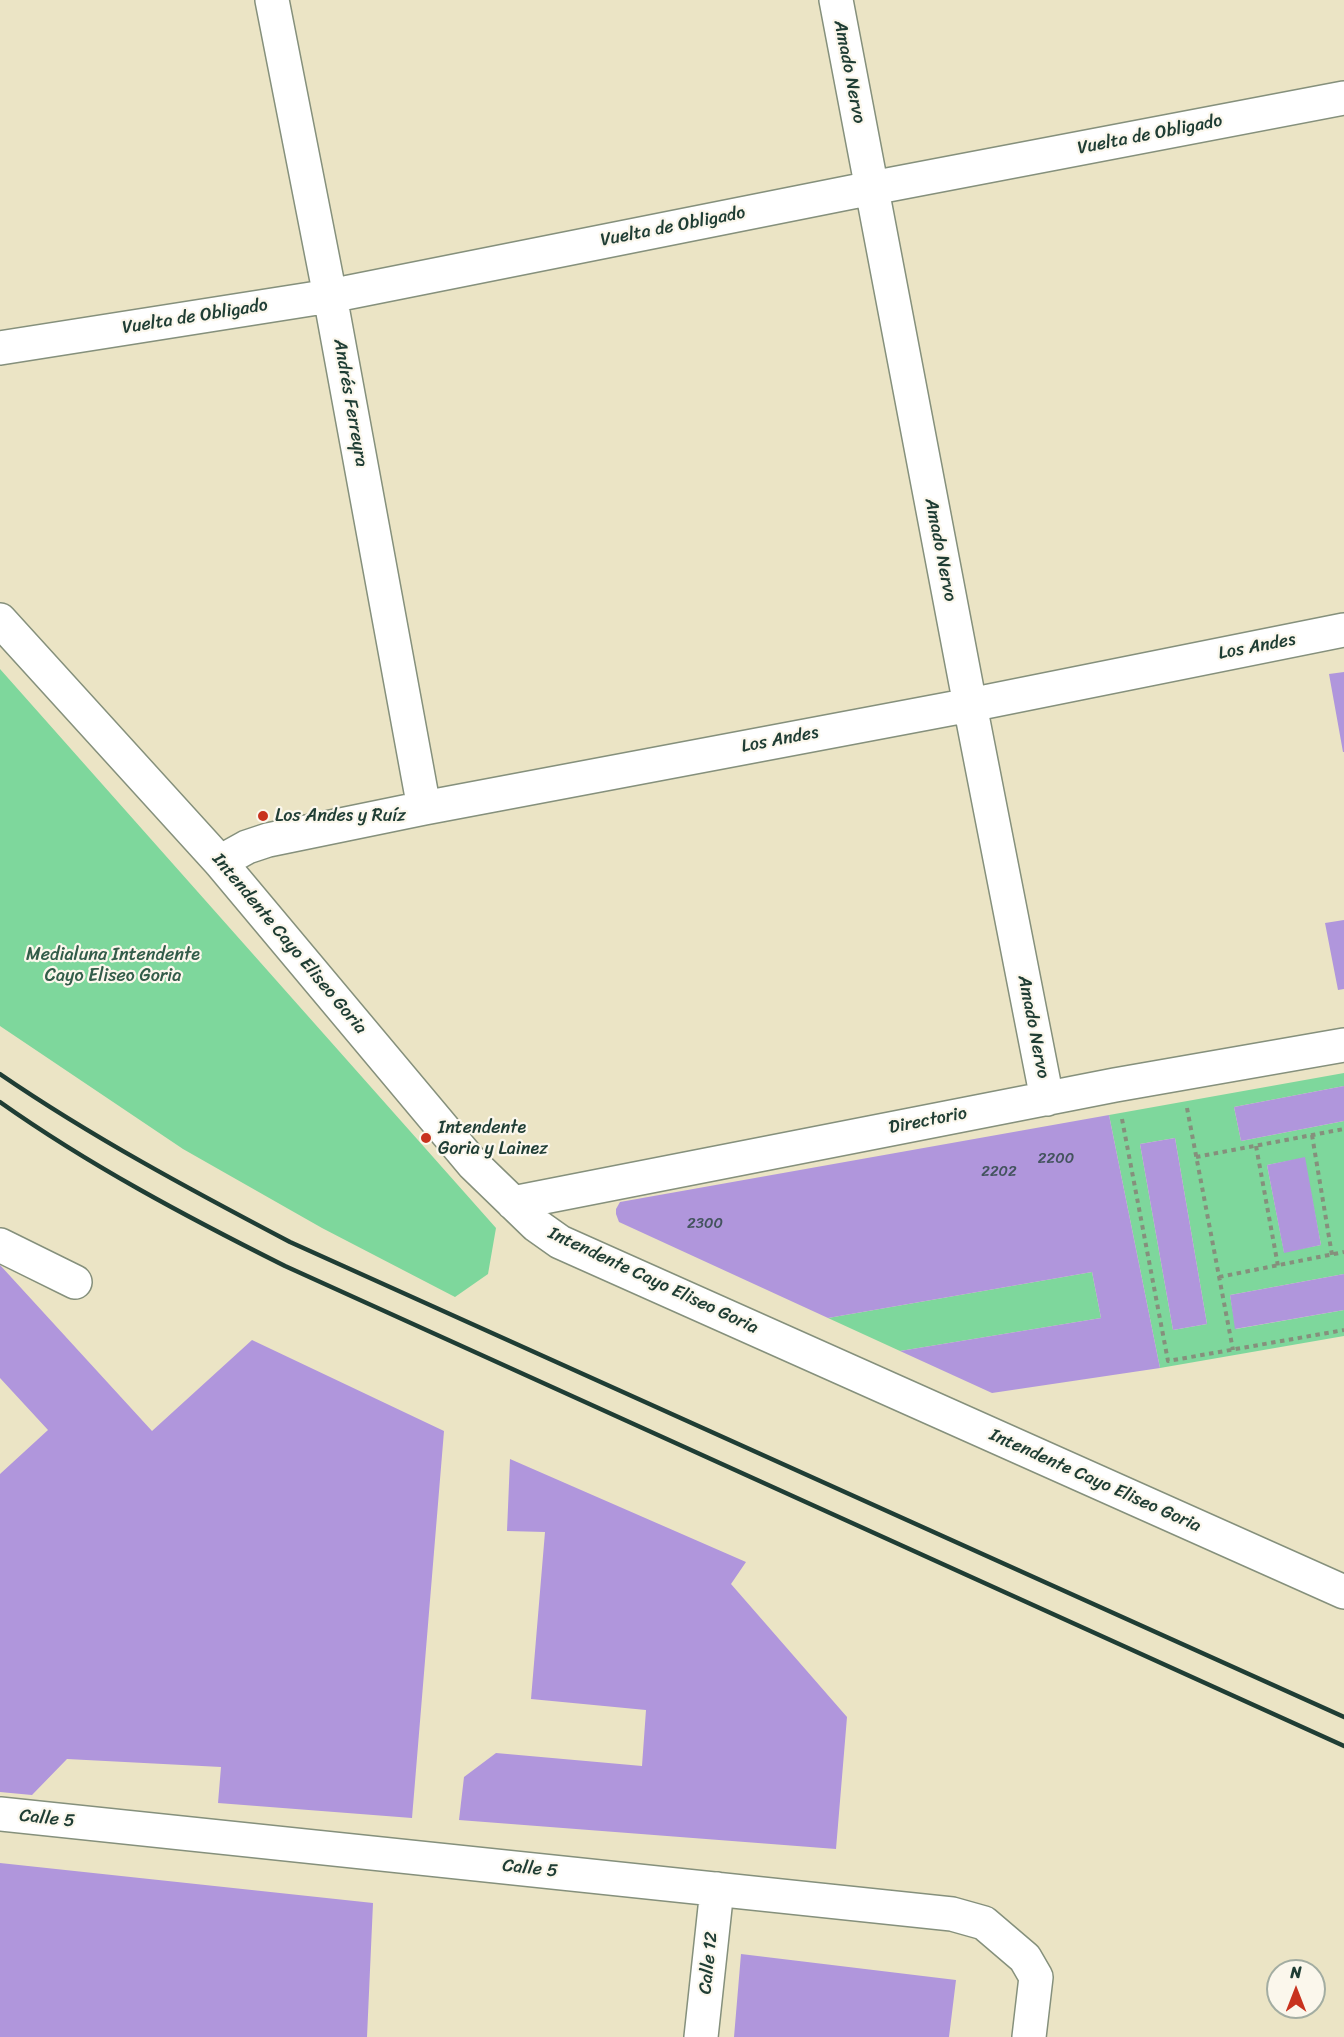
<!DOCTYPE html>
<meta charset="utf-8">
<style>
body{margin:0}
#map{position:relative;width:1344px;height:2037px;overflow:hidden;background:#ebe4c5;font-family:Sriracha,sans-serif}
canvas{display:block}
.north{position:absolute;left:1266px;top:1959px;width:60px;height:60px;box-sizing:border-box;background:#fbf7ec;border:2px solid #a3ada2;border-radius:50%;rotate:0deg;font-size:16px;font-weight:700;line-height:24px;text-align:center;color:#1f3d34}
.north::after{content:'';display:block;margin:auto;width:21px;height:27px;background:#c8321e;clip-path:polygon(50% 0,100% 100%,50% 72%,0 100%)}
</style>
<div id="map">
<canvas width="1344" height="2037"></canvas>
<div class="north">N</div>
</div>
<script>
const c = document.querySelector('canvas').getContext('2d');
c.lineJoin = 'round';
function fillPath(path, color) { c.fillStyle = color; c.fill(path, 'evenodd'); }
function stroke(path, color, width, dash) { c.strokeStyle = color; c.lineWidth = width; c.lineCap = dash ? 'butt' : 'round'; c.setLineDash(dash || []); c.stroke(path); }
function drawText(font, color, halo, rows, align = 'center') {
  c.font = font + ' Sriracha,sans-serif'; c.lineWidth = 4.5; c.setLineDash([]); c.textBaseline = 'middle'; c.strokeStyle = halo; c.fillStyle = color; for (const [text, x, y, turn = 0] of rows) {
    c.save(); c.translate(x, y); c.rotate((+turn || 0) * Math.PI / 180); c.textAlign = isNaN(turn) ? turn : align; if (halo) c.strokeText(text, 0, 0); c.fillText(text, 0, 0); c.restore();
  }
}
fillPath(new Path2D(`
 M 0,669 L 496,1228 L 488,1274 L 455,1297 L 322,1228 L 183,1149 L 0,1026 Z
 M 1344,1073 L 1344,1086 L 1234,1107 L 1241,1141 L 1344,1121 L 1344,1274 L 1230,1295 L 1236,1329 L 1344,1310 L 1344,1336 L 1160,1368 L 1109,1115 ZM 1175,1138 L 1207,1324 L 1173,1330 L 1140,1144 ZM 1304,1158 L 1321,1245 L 1284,1252 L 1267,1165 Z
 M 1092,1272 L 1101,1318 L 900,1351 L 828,1318 Z`), '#7ed79c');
fillPath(new Path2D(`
 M 1344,672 L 1344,752 L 1343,752 L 1329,674 Z
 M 1344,920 L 1344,989 L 1338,990 L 1325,923 Z
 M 1344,1086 L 1344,1121 L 1241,1141 L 1234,1107 Z
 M 1109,1115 L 1160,1368 L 992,1393 L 900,1351 L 1101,1318 L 1092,1272 L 828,1318 L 619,1222 L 616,1214 L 616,1209 L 620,1202 Z
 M 1175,1138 L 1207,1324 L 1173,1330 L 1140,1144 Z
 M 1305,1157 L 1321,1245 L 1284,1253 L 1267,1165 Z
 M 0,1265 L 152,1431 L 252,1340 L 444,1431 L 412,1818 L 218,1803 L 221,1767 L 67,1759 L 32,1795 L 0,1792 L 0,1474 L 48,1430 L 0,1378 Z
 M 1344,1274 L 1344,1310 L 1235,1329 L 1230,1295 Z
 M 510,1459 L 746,1562 L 731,1584 L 847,1717 L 836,1849 L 459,1820 L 464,1777 L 496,1753 L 642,1766 L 646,1710 L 531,1699 L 545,1532 L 507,1531 Z
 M 0,1863 L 373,1903 L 367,2037 L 0,2037 Z
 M 741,1954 L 956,1980 L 949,2037 L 734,2037 Z`), '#b096dc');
const minor = new Path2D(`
 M 272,0 L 330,296 L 424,808
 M 836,0 L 970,705 L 1047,1099
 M 0,348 L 330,296 L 872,188 L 1344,98
 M 0,620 L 220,862 L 473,1164 L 536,1225 L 560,1242 L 1344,1592
 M 220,862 L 247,847 L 268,840 L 424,808 L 970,705 L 1344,630
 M 513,1203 L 1115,1085 L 1344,1045
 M 0,1245 L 75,1282
 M 0,1814 L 952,1914 L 984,1923 L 1025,1958 L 1036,1977 L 1029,2037
 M 701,2037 L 717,1889`);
stroke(minor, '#85907c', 36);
stroke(new Path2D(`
 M 1187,1108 L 1233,1350
 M 1122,1119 L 1168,1361 L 1344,1330
 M 1312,1135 L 1332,1255
 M 1256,1146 L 1278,1266
 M 1196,1157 L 1344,1129
 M 1219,1277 L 1344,1252`), '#85907c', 4, [4.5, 4.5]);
stroke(minor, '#fff', 33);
stroke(new Path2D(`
 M 0,1074 C 92,1137 191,1190 290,1242 L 1344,1717
 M 0,1102 C 89,1165 187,1217 285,1266 L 1344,1746`), '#1f3d34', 4.5);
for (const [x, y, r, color] of [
 [263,816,6,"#c8321e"],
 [426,1138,6,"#c8321e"]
]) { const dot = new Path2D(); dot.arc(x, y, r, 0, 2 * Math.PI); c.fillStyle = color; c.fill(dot); stroke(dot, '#fbf7ec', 2); }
drawText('15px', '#43535e', null, [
 ["2200",1056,1159],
 ["2202",999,1172],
 ["2300",705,1224]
]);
drawText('18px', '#1f3d34', '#fbf7ec', [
 ["Amado Nervo",849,72,79],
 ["Vuelta de Obligado",1150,135,-11],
 ["Vuelta de Obligado",673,227,-11],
 ["Vuelta de Obligado",195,317,-9],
 ["Andrés Ferreyra",350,403,80],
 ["Amado Nervo",940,550,79],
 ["Los Andes",1257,647,-11],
 ["Los Andes",780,740,-11],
 ["Intendente Cayo Eliseo Goria",289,944,50],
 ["Amado Nervo",1033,1027,79],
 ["Directorio",928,1121,-11],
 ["Intendente Cayo Eliseo Goria",653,1281,25],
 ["Intendente Cayo Eliseo Goria",1095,1481,24],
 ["Calle 5",47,1819,6],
 ["Calle 5",530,1869,6],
 ["Calle 12",709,1963,-84]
]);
drawText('18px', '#1f3d34', '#fbf7ec', [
 ["Los Andes y Ruíz",275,816],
 ["Intendente",438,1128],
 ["Goria y Lainez",438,1149]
], 'left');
drawText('18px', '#325c49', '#fbf7ec', [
 ["Medialuna Intendente",113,955],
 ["Cayo Eliseo Goria",113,976]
]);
</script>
